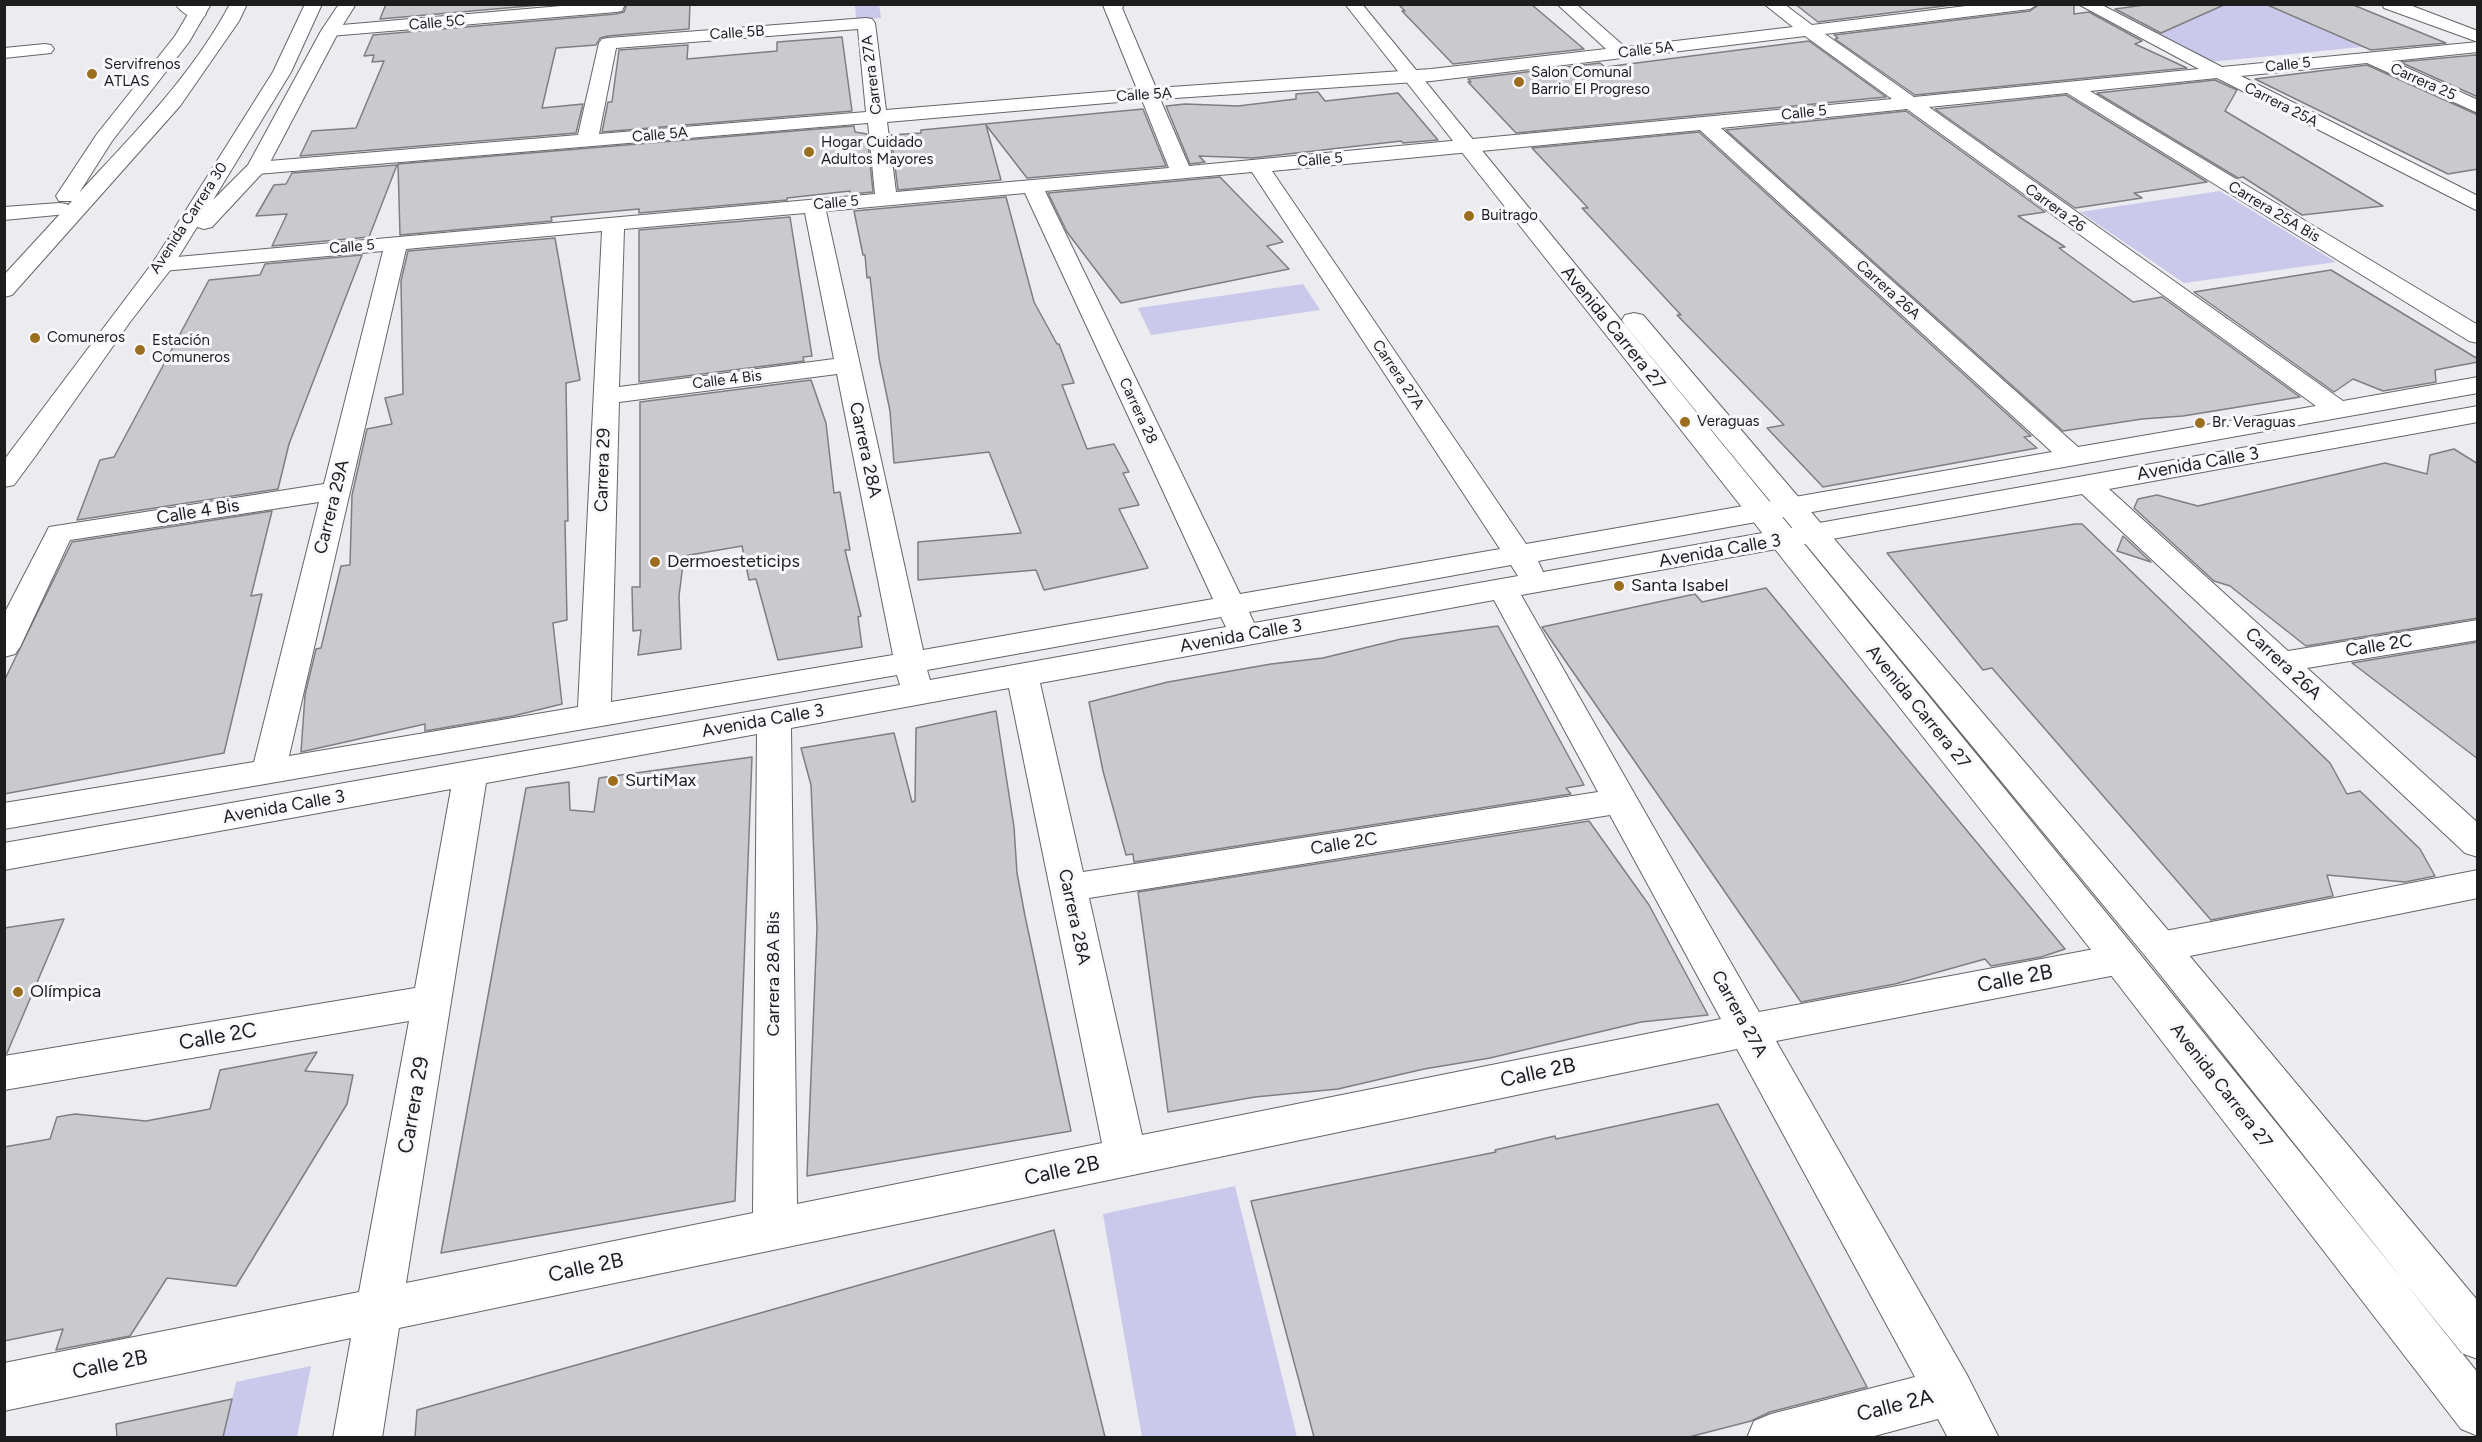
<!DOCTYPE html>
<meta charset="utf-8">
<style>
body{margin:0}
#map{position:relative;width:2482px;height:1442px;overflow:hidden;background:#ebebf0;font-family:Figtree,sans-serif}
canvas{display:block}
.frame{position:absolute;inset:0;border:6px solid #1d1d1e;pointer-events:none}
</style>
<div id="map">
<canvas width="2482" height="1442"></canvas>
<div class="frame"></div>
</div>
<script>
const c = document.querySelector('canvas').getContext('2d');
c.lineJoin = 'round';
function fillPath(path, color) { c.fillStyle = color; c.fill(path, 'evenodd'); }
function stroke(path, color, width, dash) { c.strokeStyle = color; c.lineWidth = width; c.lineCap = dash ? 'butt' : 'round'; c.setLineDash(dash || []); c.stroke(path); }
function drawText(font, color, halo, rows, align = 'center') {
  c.font = font + ' Figtree,sans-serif'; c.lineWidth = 6; c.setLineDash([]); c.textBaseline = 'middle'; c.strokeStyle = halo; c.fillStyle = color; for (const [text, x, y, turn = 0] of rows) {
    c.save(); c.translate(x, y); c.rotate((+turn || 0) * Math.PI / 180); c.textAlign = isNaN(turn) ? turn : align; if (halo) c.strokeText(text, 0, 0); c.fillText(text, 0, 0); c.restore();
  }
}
fillPath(new Path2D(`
 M 855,5 L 879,5 L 881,18 L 856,20 Z
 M 2212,5 L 2265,5 L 2362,47 L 2210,62 L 2151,30 Z
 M 2220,191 L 2336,262 L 2184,283 L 2080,212 Z
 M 1303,284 L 1320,310 L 1151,335 L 1138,308 Z
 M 1235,1186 L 1297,1437 L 1142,1437 L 1103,1214 Z
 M 311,1366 L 297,1437 L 223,1438 L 236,1382 Z`), '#cac8eb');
const building = new Path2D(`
 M 386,4 L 552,4 L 380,19 Z
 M 627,4 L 690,4 L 689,29 L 608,36 L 600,38 L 596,45 L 556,48 L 542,108 L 583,104 L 576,133 L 300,156 L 312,131 L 356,128 L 384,61 L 372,62 L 374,55 L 364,56 L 373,35 L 616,14 L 624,12 Z
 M 1398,4 L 1531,4 L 1584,49 L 1453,64 L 1402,11 L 1405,11 Z
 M 1795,4 L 1960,4 L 1818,22 Z
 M 2040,4 L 2074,4 L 2074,14 L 2089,12 L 2142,41 L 2135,44 L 2187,68 L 1915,95 L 1835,39 L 1838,38 L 1834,35 L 2030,11 Z
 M 2151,4 L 2226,4 L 2161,33 L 2115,9 Z
 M 2265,4 L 2351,4 L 2446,43 L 2371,50 Z
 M 842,37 L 852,111 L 602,132 L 608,102 L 612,102 L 619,50 L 688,45 L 687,59 L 777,51 L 777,42 Z
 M 1809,41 L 1886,97 L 1516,133 L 1468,82 L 1471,82 L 1468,79 L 1600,63 L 1605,67 Z
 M 2475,55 L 2478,56 L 2478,97 L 2400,62 Z
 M 2367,65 L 2478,115 L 2478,169 L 2448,174 L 2255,79 Z
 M 2215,80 L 2237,90 L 2225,111 L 2383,206 L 2302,215 L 2243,177 L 2238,178 L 2097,93 Z
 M 1318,92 L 1325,101 L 1398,93 L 1438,140 L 1403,143 L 1401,141 L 1253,158 L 1199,156 L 1205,162 L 1190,164 L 1166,106 L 1185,104 L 1238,106 L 1296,99 L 1296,94 Z
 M 2066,95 L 2207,182 L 2134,193 L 2142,198 L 2075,208 L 1935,109 Z
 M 1143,109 L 1166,166 L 1027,178 L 986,125 L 1001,180 L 898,190 L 891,135 L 921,133 L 921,130 Z
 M 1906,111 L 2045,212 L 2018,216 L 2065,247 L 2059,248 L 2133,302 L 2162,297 L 2300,397 L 2183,416 L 2142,419 L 2063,431 L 1726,130 Z
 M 854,126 L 855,132 L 867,134 L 873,192 L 850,194 L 850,191 L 787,198 L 787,200 L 639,213 L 639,209 L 583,214 L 551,217 L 552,221 L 400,235 L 398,164 Z
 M 1699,132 L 2031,436 L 2024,437 L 2037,448 L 1823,487 L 1767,428 L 1784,425 L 1677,315 L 1681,315 L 1582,208 L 1588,208 L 1532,148 Z
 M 397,165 L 369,237 L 272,246 L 287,214 L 256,216 L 274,185 L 286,184 L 292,173 Z
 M 1220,177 L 1283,242 L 1267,246 L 1289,269 L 1121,303 L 1067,232 L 1048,193 Z
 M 1006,197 L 1034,302 L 1057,344 L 1059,344 L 1074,383 L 1062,385 L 1087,449 L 1114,444 L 1129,472 L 1123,473 L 1139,505 L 1119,509 L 1148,568 L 1044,590 L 1036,570 L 918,580 L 918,542 L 1021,533 L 989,452 L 894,463 L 890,411 L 879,358 L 870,277 L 867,278 L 865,255 L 863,255 L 854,211 Z
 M 790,217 L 812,356 L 803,357 L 804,361 L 639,382 L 639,230 Z
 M 555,238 L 580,380 L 566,383 L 568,521 L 565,521 L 567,620 L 553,623 L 562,704 L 513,716 L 425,731 L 425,724 L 301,752 L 305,695 L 316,649 L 321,648 L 341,566 L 350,565 L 352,495 L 367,429 L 392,424 L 385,398 L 403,394 L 401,281 L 408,251 Z
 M 362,255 L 289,444 L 278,489 L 77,520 L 100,460 L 114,457 L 209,280 L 260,275 L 265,264 Z
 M 2331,270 L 2478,359 L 2478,362 L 2435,370 L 2436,382 L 2383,391 L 2353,379 L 2334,392 L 2194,292 Z
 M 811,380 L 826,423 L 834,493 L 840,492 L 850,550 L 845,550 L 861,616 L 858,617 L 862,647 L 778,660 L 756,579 L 749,580 L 742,546 L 684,556 L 679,596 L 681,649 L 638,655 L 641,630 L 633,631 L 632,587 L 640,587 L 640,402 Z
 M 2454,449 L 2478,464 L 2478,618 L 2306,646 L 2230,586 L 2214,581 L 2134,508 L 2138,499 L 2157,495 L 2198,506 L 2385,463 L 2427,474 L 2430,455 Z
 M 272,511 L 251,596 L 262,594 L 224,753 L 4,794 L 4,681 L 72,542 Z
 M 2075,524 L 2082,524 L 2330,763 L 2347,794 L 2360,791 L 2420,849 L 2435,876 L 2405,882 L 2327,875 L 2333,896 L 2211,920 L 1992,668 L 1983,670 L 1887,553 Z
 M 2123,536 L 2151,562 L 2117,551 Z
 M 1766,588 L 2065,949 L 2041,957 L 1991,966 L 1985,959 L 1895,984 L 1801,1002 L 1542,627 L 1695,594 L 1702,602 Z
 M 1498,626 L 1584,785 L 1566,788 L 1571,794 L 1134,862 L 1133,854 L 1126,855 L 1103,771 L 1089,702 L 1168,682 L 1271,664 L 1323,658 L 1401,639 Z
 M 2478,642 L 2478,759 L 2352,663 Z
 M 996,711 L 1014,827 L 1017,873 L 1025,916 L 1071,1131 L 807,1176 L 817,928 L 811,785 L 801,748 L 894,733 L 912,802 L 915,801 L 916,728 Z
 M 752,757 L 735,1201 L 441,1253 L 526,788 L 569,782 L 570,810 L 594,812 L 599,778 Z
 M 1589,821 L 1649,905 L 1708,1015 L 1641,1022 L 1490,1058 L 1424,1069 L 1338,1089 L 1255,1097 L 1168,1112 L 1138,892 Z
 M 64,919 L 7,1053 L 4,1054 L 4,928 Z
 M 317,1052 L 305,1071 L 353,1075 L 347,1104 L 236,1286 L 167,1278 L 130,1336 L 56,1350 L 63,1329 L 4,1341 L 4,1147 L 50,1139 L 57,1117 L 75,1114 L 146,1121 L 210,1109 L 220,1070 Z
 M 1718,1104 L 1867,1387 L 1770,1412 L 1751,1421 L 1689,1437 L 1314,1437 L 1251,1201 L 1496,1152 L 1495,1150 L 1555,1136 L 1556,1139 Z
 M 1054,1230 L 1105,1437 L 415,1437 L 417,1410 Z
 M 232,1399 L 223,1437 L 117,1437 L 116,1424 Z`);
fillPath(building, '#c9c9ce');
stroke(building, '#7e7e83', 1.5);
const minor = new Path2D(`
 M 584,4 L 625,4 L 622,11 L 616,12 L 330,36 L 324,35 L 321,31 L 324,27 L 330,26 Z
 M 1125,4 L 1122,8 L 1156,88 L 1431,69 L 1606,49 L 1557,4 L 1576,4 L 1625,47 L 1793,27 L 1764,4 L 1784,4 L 1812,25 L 1982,4 L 2038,4 L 2030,9 L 1825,34 L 1914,97 L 2199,69 L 2078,4 L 2100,4 L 2222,67 L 2478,42 L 2478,52 L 2392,61 L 2478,100 L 2478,113 L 2367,63 L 2241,76 L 2478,196 L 2478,211 L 2217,78 L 2090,91 L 2478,325 L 2478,343 L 2469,341 L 2067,93 L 1929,107 L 2343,401 L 2478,377 L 2478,393 L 1538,561 L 1543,572 L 2478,406 L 2478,422 L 2109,489 L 2288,651 L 2478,620 L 2478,640 L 2307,668 L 2478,823 L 2478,857 L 2465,853 L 2082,494 L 1521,595 L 1759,1012 L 2121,944 L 2135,948 L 2140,959 L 2135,970 L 2121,974 L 1776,1041 L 1967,1375 L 1999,1438 L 1948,1438 L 1938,1419 L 1867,1438 L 1747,1438 L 1754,1421 L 1771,1414 L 1915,1377 L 1737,1049 L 399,1328 L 382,1438 L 333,1438 L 351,1338 L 4,1411 L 4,1363 L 359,1292 L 409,1021 L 4,1090 L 4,1056 L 415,988 L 451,789 L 4,870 L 4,843 L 900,685 L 897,675 L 4,829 L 4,803 L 254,762 L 319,502 L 70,540 L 20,647 L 15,654 L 4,657 L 4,614 L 49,527 L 324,484 L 383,251 L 163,271 L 155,269 L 152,264 L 155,259 L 875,194 L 868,123 L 257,174 L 250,172 L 247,168 L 250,164 L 257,162 L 578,135 L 599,43 L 602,39 L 608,38 L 866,18 L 872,19 L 875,23 L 886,110 L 1137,89 L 1103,5 ZM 858,29 L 866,112 L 599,134 L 616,48 ZM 1805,36 L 1892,99 L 1189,166 L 1160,99 L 1431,81 ZM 1142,100 L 1169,168 L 896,192 L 887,122 ZM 1907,109 L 2316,406 L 2078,447 L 1721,128 ZM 1700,130 L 2052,452 L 1526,544 L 1272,171 ZM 1252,172 L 1500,549 L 1240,594 L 1045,191 ZM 1025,193 L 1213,599 L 923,650 L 826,211 ZM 805,213 L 834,359 L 619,387 L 624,229 ZM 602,231 L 578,707 L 289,756 L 406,249 ZM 837,374 L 893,655 L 611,702 L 619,402 ZM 1511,565 L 1518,576 L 1254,623 L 1249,612 ZM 1494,600 L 1598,792 L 1083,872 L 1040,683 ZM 1221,617 L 1226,627 L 930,680 L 927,670 ZM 1009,688 L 1102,1143 L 797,1204 L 791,728 ZM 757,734 L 753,1213 L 406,1283 L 486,783 ZM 1610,815 L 1721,1019 L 1142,1135 L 1089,898 Z
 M 45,44 L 51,45 L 54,49 L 51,53 L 4,58 L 4,48 Z
 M 59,203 L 67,204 L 70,209 L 67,214 L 4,220 L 4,207 Z
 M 2478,870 L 2478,898 L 2160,962 L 2147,958 L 2141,947 L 2147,936 L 2160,932 Z`);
const major = new Path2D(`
 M 175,4 L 195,4 L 206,14 L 203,18 C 192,20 182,13 175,4 Z
 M 1345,4 L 1362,4 L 2135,948 L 2478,1373 L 2478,1436 L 2461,1429 L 2107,970 Z
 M 2382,4 L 2407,4 L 2478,31 L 2478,42 L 2384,8 Z
 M 1634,313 L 1643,315 L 2173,936 L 2478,1301 L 2478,1359 L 2461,1353 L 2147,958 L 1625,325 L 1622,320 L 1625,315 Z`);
const highway = new Path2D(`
 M 194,4 L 211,4 L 189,42 L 112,141 L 79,193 C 133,134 192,76 230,4 L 247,4 L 239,21 L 180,106 L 12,295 L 4,297 L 4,275 L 72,201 L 59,201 L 56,196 L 97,134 L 175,36 Z
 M 305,4 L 322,4 L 291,72 L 213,200 L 248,165 L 321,31 L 339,4 L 356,4 L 339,31 L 267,168 L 212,227 L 204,229 L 197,227 L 171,269 L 130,322 L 34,458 L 14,485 L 4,487 L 4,460 L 154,261 L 273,72 Z`);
stroke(minor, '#65656a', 2);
stroke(major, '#65656a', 2);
stroke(highway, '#65656a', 2);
fillPath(minor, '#fff');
fillPath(major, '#fff');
fillPath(highway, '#fff');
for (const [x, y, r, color] of [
 [92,74,6,"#9a6e1d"],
 [1519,82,6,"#9a6e1d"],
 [809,152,6,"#9a6e1d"],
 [1469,216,6,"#9a6e1d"],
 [35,338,6,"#9a6e1d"],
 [140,350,6,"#9a6e1d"],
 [1685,422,6,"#9a6e1d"],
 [2200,423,6,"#9a6e1d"],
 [655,562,6,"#9a6e1d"],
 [1619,586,6,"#9a6e1d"],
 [613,781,6,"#9a6e1d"],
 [18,992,6,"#9a6e1d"]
]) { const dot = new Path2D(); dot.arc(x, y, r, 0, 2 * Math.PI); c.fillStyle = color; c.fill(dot); stroke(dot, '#f8f8fd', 2); }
drawText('15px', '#1d1d1e', '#f8f8fd', [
 ["Calle 5C",437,23,-5],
 ["Calle 5B",737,33,-4],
 ["Calle 5A",1646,50,-7],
 ["Calle 5",2288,65,-6],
 ["Carrera 27A",872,75,-97],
 ["Carrera 25",2423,82,24],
 ["Calle 5A",1144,95,-4],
 ["Carrera 25A",2281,105,27],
 ["Calle 5",1804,113,-6],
 ["Calle 5A",660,135,-5],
 ["Calle 5",1320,160,-5],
 ["Calle 5",836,203,-5],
 ["Carrera 26",2055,208,36],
 ["Carrera 25A Bis",2274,212,31],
 ["Avenida Carrera 30",189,218,-57],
 ["Calle 5",352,247,-5],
 ["Carrera 26A",1888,290,42],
 ["Carrera 27A",1398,375,56],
 ["Calle 4 Bis",727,380,-7],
 ["Carrera 28",1138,411,65]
]);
drawText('15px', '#1d1d1e', '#f8f8fd', [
 ["Servifrenos",104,65],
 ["ATLAS",104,82],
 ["Salon Comunal",1531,73],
 ["Barrio El Progreso",1531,90],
 ["Hogar Cuidado",821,143],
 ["Adultos Mayores",821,160],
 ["Buitrago",1481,216],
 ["Comuneros",47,338],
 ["Estación",152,341],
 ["Comuneros",152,358],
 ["Veraguas",1697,422],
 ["Br. Veraguas",2212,423]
], 'left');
drawText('18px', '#1d1d1e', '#f8f8fd', [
 ["Avenida Carrera 27",1613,328,51],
 ["Carrera 28A",865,450,78],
 ["Avenida Calle 3",2198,464,-10],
 ["Carrera 29",603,470,-88],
 ["Carrera 29A",332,507,-76],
 ["Calle 4 Bis",198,512,-9],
 ["Avenida Calle 3",1720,551,-10],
 ["Avenida Calle 3",1241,636,-10],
 ["Calle 2C",2379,646,-9],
 ["Carrera 26A",2283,664,43],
 ["Avenida Carrera 27",1918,707,51],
 ["Avenida Calle 3",763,721,-10],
 ["Avenida Calle 3",284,807,-10],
 ["Calle 2C",1344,844,-9],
 ["Carrera 28A",1074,917,78],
 ["Carrera 28A Bis",774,974,-90],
 ["Carrera 27A",1739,1014,61],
 ["Avenida Carrera 27",2221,1086,52]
]);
drawText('18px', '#1d1d1e', '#f8f8fd', [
 ["Dermoesteticips",667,562],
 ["Santa Isabel",1631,586],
 ["SurtiMax",625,781],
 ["Olímpica",30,992]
], 'left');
drawText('21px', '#1d1d1e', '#f8f8fd', [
 ["Calle 2B",2015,979,-11],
 ["Calle 2C",218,1037,-10],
 ["Calle 2B",1538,1073,-12],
 ["Carrera 29",414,1105,-80],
 ["Calle 2B",1062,1171,-12],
 ["Calle 2B",586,1268,-12],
 ["Calle 2B",110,1365,-12],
 ["Calle 2A",1895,1406,-14]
]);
</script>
